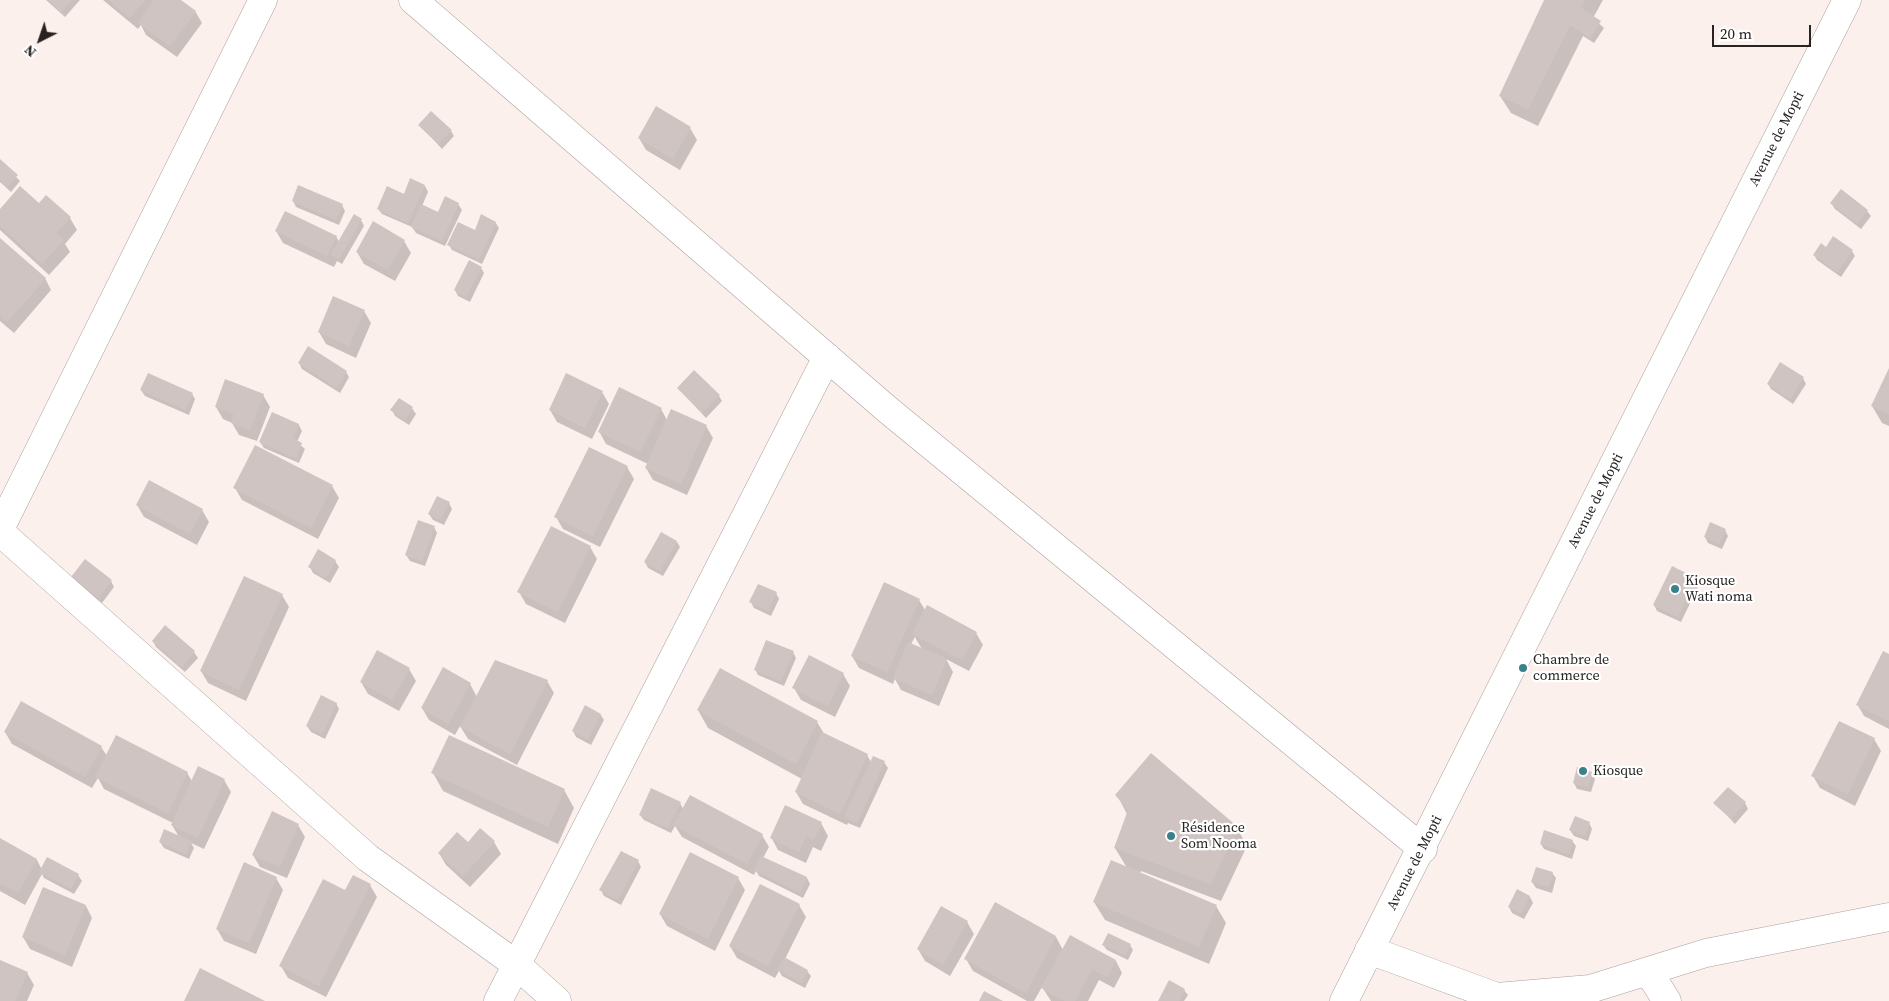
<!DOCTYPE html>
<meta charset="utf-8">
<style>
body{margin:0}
#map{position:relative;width:1889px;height:1001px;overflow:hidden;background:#fcf0ed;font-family:"Source Serif 4",serif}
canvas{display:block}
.north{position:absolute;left:15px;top:15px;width:50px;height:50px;-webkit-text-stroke:4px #fff;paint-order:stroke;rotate:221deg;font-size:14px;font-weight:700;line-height:20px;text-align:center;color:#272322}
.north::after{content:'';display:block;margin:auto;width:18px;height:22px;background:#272322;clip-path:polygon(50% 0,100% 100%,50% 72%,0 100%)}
.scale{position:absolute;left:1712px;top:25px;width:99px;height:22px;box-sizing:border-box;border:2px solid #272322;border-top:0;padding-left:6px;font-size:15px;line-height:18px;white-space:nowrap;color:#272322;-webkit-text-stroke:4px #fff;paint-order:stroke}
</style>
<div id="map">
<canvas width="1889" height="1001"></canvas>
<div class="north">N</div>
<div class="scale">20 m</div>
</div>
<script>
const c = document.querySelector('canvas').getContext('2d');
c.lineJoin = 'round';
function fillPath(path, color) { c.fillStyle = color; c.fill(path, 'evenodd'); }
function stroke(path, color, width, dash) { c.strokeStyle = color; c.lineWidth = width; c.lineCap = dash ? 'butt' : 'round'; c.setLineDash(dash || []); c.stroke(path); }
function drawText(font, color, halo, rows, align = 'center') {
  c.font = font + ' "Source Serif 4",serif'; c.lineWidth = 4.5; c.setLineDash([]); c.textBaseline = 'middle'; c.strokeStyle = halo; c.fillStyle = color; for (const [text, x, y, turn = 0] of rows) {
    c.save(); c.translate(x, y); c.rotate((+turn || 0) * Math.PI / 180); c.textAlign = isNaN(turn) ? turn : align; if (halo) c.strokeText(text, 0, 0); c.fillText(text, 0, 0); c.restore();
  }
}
fillPath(new Path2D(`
 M 46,0 L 80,0 L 65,17 Z
 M 103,0 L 179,0 L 195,11 L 202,23 L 177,57 L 146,35 L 141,25 L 138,29 Z
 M 1545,0 L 1603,0 L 1593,18 L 1604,28 L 1594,43 L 1583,36 L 1538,126 L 1511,113 L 1500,96 Z
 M 420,125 L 451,131 L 454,136 L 442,149 Z
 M 690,128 L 697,140 L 680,170 L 646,150 L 639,138 Z
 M 0,161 L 20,181 L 11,192 L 0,182 Z
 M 425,186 L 428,192 L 422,206 L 438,213 L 458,204 L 462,210 L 445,246 L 416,233 L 412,227 L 382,214 L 378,209 Z
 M 1841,190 L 1867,211 L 1871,216 L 1861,229 L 1835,209 L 1831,203 Z
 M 293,201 L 342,205 L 345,211 L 339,225 L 296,207 Z
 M 39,205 L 70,218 L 77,230 L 65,244 L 70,252 L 49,275 L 0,230 L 0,211 Z
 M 361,220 L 364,226 L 342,264 L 337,261 L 334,267 L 283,243 L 276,231 L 336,236 L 339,242 Z
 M 495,222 L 499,228 L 482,264 L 452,250 L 449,245 Z
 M 0,240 L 45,278 L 51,290 L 14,333 L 0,321 Z
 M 404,241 L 411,253 L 395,281 L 364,264 L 357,252 Z
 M 1826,249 L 1852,251 L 1855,256 L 1841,277 L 1817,260 L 1814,255 Z
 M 481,268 L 484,273 L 470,302 L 458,296 L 455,290 Z
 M 364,311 L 371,323 L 356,358 L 326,344 L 319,332 Z
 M 299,363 L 346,372 L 349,377 L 340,393 L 302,369 Z
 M 1889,371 L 1889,426 L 1882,423 L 1872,406 Z
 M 1803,378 L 1806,384 L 1793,404 L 1771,389 L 1768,384 Z
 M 678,388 L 719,396 L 722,401 L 706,418 Z
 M 141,390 L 192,394 L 195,399 L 189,415 L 145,396 Z
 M 602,392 L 609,404 L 592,439 L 557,422 L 550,410 Z
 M 263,395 L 270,407 L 257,441 L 239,435 L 232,423 L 223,419 L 216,407 Z
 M 412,408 L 416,414 L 409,425 L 395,416 L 392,410 Z
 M 661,409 L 667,420 L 706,426 L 713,438 L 687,495 L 653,480 L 646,468 L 648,464 L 606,444 L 599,431 Z
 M 273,414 L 299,425 L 302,431 L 297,442 L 305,449 L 299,463 L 264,448 L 260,442 Z
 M 627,467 L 634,479 L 600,547 L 563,529 L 556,517 Z
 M 332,486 L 339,498 L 318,539 L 242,500 L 235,488 Z
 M 449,503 L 452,509 L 444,525 L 433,520 L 429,514 Z
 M 137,505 L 202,510 L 209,522 L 197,545 L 144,517 Z
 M 434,527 L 437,533 L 425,566 L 410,561 L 406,555 Z
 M 1725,530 L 1728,536 L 1722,549 L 1708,543 L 1705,537 Z
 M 677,542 L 680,547 L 663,576 L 648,568 L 645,562 Z
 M 590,547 L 597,559 L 565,623 L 526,604 L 519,592 Z
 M 318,551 L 335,561 L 339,567 L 330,583 L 313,573 L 310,567 Z
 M 1672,568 L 1696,579 L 1699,585 L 1681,622 L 1657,611 L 1654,605 Z
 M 73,578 L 111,581 L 114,587 L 102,603 L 76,583 Z
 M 776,593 L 779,599 L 771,616 L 754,608 L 751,602 Z
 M 282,595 L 289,607 L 246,701 L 208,683 L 201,671 Z
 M 919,600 L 925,610 L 976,633 L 983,645 L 969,671 L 946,659 L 953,672 L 939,706 L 901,690 L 895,679 L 893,684 L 859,668 L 852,656 ZM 915,637 L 917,641 L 922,649 L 911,644 Z
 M 165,627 L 194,652 L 198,658 L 185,672 L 156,647 L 153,641 Z
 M 793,652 L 796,658 L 784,686 L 758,675 L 755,669 Z
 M 1889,655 L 1889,729 L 1864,716 L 1857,704 Z
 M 409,669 L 416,681 L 399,711 L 368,694 L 361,682 Z
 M 843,674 L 850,686 L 835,717 L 801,700 L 794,688 Z
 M 547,681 L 554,693 L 517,765 L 468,739 L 460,726 L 455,735 L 429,720 L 422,708 L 470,684 L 477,697 Z
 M 336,703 L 339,709 L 325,739 L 311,732 L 307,726 Z
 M 698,710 L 817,722 L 825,735 L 867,755 L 871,762 L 873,757 L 884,762 L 888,768 L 860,828 L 848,823 L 847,825 L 803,804 L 796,792 L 802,779 L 708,728 Z
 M 600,714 L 604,720 L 591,745 L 576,737 L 573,731 Z
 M 5,732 L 101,747 L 107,756 L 187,773 L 192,781 L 224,780 L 231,792 L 204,849 L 191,843 L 194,848 L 189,859 L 164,848 L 160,842 L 179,837 L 172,825 L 173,823 L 104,789 L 98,778 L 92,788 L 12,744 Z
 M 1874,739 L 1881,751 L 1855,806 L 1820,788 L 1813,776 Z
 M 433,773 L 564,790 L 574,808 L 558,844 L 443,791 Z
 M 1592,773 L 1595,779 L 1591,792 L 1577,789 L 1574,783 Z
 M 1117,795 L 1237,828 L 1247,846 L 1221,901 L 1141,871 L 1140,873 L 1216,906 L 1226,923 L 1209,964 L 1105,920 L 1094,902 L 1127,868 L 1115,848 L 1127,814 Z
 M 680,803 L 683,809 L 762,835 L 769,847 L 763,858 L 807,878 L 810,884 L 803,898 L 759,876 L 756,871 L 754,875 L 682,837 L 675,826 L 671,833 L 644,820 L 640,815 Z
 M 1715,803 L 1745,803 L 1748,809 L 1735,824 Z
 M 786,807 L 821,823 L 828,836 L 821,851 L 813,847 L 806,863 L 778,850 L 771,837 Z
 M 1589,823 L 1592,829 L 1588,841 L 1574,836 L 1570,830 Z
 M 298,825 L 305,837 L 287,878 L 260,867 L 253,855 Z
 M 0,839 L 37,860 L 42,870 L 78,875 L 82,881 L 74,894 L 44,878 L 42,874 L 25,905 L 0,891 Z
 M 1572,841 L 1576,846 L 1572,859 L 1544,849 L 1541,844 Z
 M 494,842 L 501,854 L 470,887 L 446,865 L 439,853 L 468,843 Z
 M 638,861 L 641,867 L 621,905 L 604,896 L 601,890 Z
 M 1552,873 L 1556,878 L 1552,893 L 1536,888 L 1532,882 Z
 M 276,878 L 283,890 L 256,954 L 224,941 L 217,929 Z
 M 738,878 L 745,890 L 715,951 L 667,926 L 660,914 Z
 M 370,885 L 377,897 L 326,997 L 288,978 L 281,966 L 346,892 Z
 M 1517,891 L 1530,897 L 1533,903 L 1524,919 L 1512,913 L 1509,907 Z
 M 799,905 L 806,917 L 785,959 L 807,971 L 811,976 L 805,988 L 782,976 L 779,971 L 775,978 L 737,958 L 730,946 Z
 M 86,906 L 92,918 L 72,967 L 30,949 L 23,937 Z
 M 967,922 L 974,934 L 950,976 L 925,961 L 918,949 Z
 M 1070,936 L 1116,961 L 1122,973 L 1114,988 L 1099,980 L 1088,1001 L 1051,1001 L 1042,987 L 1034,1001 L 1027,1001 L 973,971 L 966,959 L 1056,937 L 1063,950 Z
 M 1103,945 L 1130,945 L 1133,950 L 1128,960 L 1107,950 Z
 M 0,961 L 27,973 L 34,985 L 27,1001 L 0,1001 Z
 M 1184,990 L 1188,995 L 1184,1001 L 1159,1001 Z`), '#0003');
fillPath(new Path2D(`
 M 48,0 L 72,0 L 61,12 Z
 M 109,0 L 145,0 L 130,18 Z
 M 154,0 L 181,0 L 196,11 L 170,46 L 138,23 Z
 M 1544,0 L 1585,0 L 1581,8 L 1601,21 L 1590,38 L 1570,25 L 1528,109 L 1499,96 Z
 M 656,106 L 691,127 L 673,159 L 638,138 Z
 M 431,111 L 452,130 L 438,144 L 418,125 Z
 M 0,159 L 18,175 L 7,187 L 0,180 Z
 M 410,178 L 425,185 L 408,223 L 377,209 L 387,186 L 404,194 Z
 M 298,185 L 343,204 L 336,220 L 292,201 Z
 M 20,186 L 39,203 L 46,195 L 71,217 L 56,233 L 64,240 L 42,264 L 0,226 L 0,209 Z
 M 1841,189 L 1868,210 L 1857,224 L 1830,203 Z
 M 445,196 L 459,203 L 442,241 L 411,227 L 421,204 L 438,212 Z
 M 285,211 L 337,236 L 327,256 L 275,231 Z
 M 354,214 L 362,219 L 339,259 L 331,254 Z
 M 481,214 L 496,222 L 479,259 L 447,245 L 458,222 L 475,230 Z
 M 373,221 L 405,240 L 388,270 L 356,252 Z
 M 1833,236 L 1853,250 L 1837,272 L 1813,255 L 1821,243 L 1826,247 Z
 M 0,238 L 46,278 L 7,322 L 0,316 Z
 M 469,260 L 482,267 L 466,297 L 454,290 Z
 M 333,296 L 365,310 L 349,346 L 318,332 Z
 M 308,346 L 347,371 L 337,388 L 298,363 Z
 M 1780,362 L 1804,377 L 1790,399 L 1767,384 Z
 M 1889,368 L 1889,414 L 1871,406 Z
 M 694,370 L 720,395 L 702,413 L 677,388 Z
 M 148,373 L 193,393 L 185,410 L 140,390 Z
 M 566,373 L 603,391 L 585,428 L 549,410 Z
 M 225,379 L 264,394 L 250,430 L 231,423 L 234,414 L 215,407 Z
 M 619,387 L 662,408 L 640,452 L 598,432 Z
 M 399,398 L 413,407 L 405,420 L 390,410 Z
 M 671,409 L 707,425 L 681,484 L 645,468 Z
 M 272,412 L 299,424 L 293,438 L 302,443 L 296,458 L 259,442 Z
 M 255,445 L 333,485 L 311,528 L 233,488 Z
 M 589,447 L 628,466 L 593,536 L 554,517 Z
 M 149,480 L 203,509 L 190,534 L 136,505 Z
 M 437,496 L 450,502 L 440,520 L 428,514 Z
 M 418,520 L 435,526 L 422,561 L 405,555 Z
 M 1710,522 L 1726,529 L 1719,544 L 1704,537 Z
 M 551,526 L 591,546 L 558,612 L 517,592 Z
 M 661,532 L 677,541 L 660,571 L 644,562 Z
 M 318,549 L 336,560 L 326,578 L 308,567 Z
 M 85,559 L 112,580 L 98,598 L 71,577 Z
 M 1672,566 L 1696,578 L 1678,617 L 1653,605 Z
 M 244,576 L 283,594 L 239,690 L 200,671 Z
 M 884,582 L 920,599 L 887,672 L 851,656 Z
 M 758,584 L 777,592 L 768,611 L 749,602 Z
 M 927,605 L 977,632 L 962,660 L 912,634 Z
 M 165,625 L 195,651 L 182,667 L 152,641 Z
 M 766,640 L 794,651 L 781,681 L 754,670 Z
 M 908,642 L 947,659 L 932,695 L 893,678 Z
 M 377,650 L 410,668 L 392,700 L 360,682 Z
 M 1883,651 L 1889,654 L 1889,721 L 1856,705 Z
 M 809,655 L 844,673 L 828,706 L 792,688 Z
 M 495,660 L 548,680 L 510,754 L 460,727 Z
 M 443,667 L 471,683 L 448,724 L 421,708 Z
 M 720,668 L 818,721 L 796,764 L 697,710 Z
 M 321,695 L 337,703 L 322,734 L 306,726 Z
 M 21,701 L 102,746 L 85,777 L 4,732 Z
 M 585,705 L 601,714 L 588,740 L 572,731 Z
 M 1839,721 L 1875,738 L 1848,794 L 1811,776 Z
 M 822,732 L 868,754 L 840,814 L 795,792 Z
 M 116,735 L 188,772 L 168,813 L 95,777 Z
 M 449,735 L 565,789 L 548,827 L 431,773 Z
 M 1151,753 L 1238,827 L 1211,884 L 1114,848 L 1128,810 L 1115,795 Z
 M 873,756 L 885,761 L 857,823 L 844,817 Z
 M 198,766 L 225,779 L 198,838 L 171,825 Z
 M 1577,767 L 1592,772 L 1588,787 L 1573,783 Z
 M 1728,787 L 1746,802 L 1731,819 L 1713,803 Z
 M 651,788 L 681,802 L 668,828 L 639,815 Z
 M 690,795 L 763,834 L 747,864 L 673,825 Z
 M 785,805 L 822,822 L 814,840 L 806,836 L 799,852 L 770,838 Z
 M 272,811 L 299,824 L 280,867 L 252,855 Z
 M 1575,816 L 1590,822 L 1585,836 L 1569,830 Z
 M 480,828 L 495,841 L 463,876 L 438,853 L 457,832 L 468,842 Z
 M 164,829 L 191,841 L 186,854 L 159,842 Z
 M 1544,830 L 1573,840 L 1569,854 L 1540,844 Z
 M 0,838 L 37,859 L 18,893 L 0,883 Z
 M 621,851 L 639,860 L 618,900 L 599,890 Z
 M 690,852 L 739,877 L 708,939 L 659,914 Z
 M 761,856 L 807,877 L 800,893 L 754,870 Z
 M 47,857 L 79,874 L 71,889 L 39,872 Z
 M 1111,860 L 1217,905 L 1199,947 L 1093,902 Z
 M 244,862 L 277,877 L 249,943 L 216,929 Z
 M 1536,867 L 1553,872 L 1549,887 L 1531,882 Z
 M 353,875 L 371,884 L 319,986 L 279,966 L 323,879 L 345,890 Z
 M 760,884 L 800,904 L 768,966 L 729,946 Z
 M 43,887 L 86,905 L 65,955 L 22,937 Z
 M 1517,889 L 1530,896 L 1521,914 L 1508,907 Z
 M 995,902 L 1056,936 L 1026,993 L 964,959 Z
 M 941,906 L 968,921 L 943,965 L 917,949 Z
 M 1108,933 L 1131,944 L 1125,955 L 1102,945 Z
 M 1070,935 L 1116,960 L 1107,977 L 1092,969 L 1075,1001 L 1065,1001 L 1041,988 Z
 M 784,957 L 808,970 L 802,983 L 777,970 Z
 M 0,960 L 28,972 L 15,1001 L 0,1001 Z
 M 200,968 L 265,1001 L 184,1001 Z
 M 1169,980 L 1185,989 L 1179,1001 L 1158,1001 Z
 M 984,991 L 1003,1001 L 979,1001 Z`), '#d0c4c2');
const street = new Path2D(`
 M 413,0 L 888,410 L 1423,849
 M 0,529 L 263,0
 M 0,532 L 368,858 L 517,965 L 557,1001
 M 1369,950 L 1497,997 L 1590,989 L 1706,953 L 1889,917
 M 1648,971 L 1667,1001
 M 498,1001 L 827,357`);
const primary = new Path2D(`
 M 1344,1001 L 1847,0`);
stroke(street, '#aba09e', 29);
stroke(primary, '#aba09e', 29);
stroke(street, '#fff', 28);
stroke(primary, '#fff', 28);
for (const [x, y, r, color] of [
 [1675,589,5,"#3b818c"],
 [1523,668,5,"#3b818c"],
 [1583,771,5,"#3b818c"],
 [1171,836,5,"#3b818c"]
]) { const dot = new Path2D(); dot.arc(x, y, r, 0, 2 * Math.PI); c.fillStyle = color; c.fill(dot); stroke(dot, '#fff', 2); }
drawText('14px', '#272322', '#fff', [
 ["Avenue de Mopti",1777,139,-63],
 ["Avenue de Mopti",1596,501,-63],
 ["Avenue de Mopti",1415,863,-63]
]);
drawText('14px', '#272322', '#fff', [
 ["Kiosque",1685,581],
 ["Wati noma",1685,597],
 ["Chambre de",1533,660],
 ["commerce",1533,676],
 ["Kiosque",1593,771],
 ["Résidence",1181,828],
 ["Som Nooma",1181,844]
], 'left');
</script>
